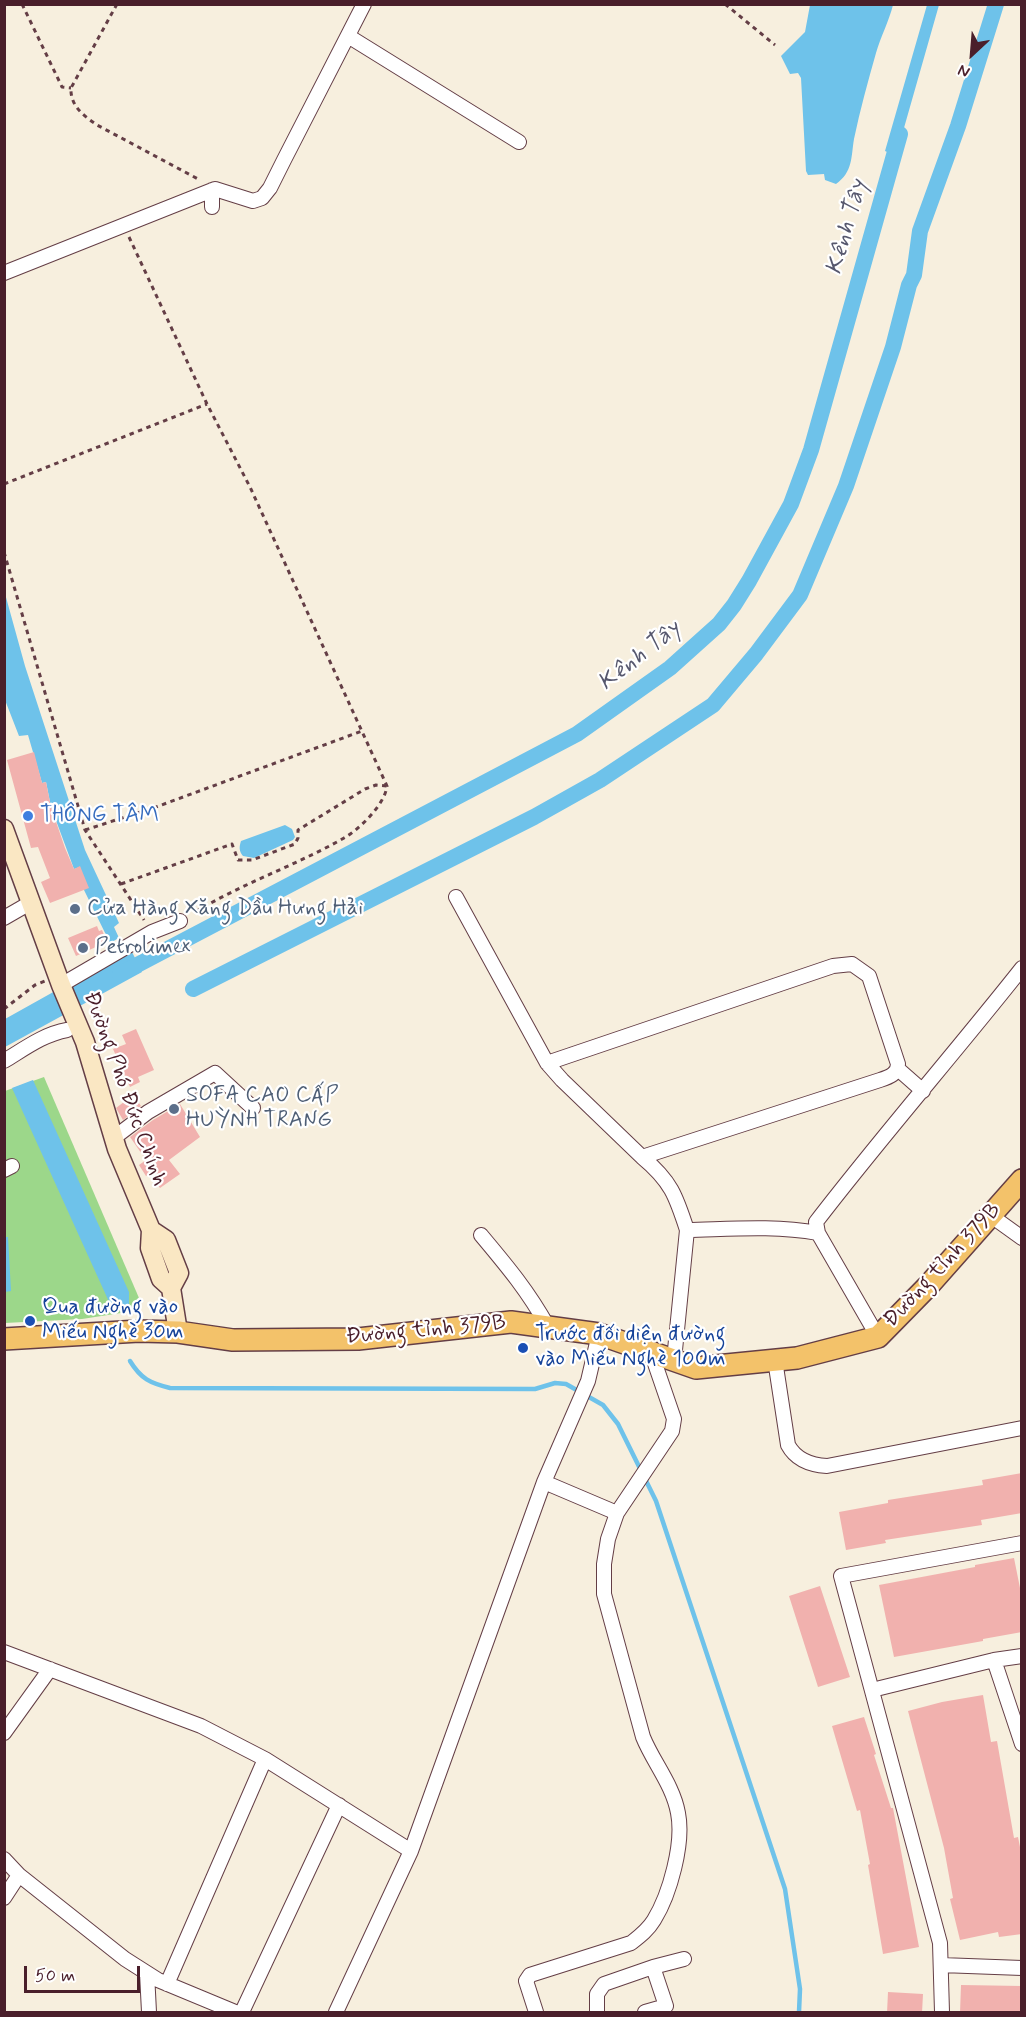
<!DOCTYPE html>
<meta charset="utf-8">
<style>
body{margin:0}
#map{position:relative;width:1026px;height:2017px;overflow:hidden;background:#f7efde;font-family:Mynerve,sans-serif}
canvas{display:block}
.frame{position:absolute;inset:0;border:6px solid #4a1f2b;pointer-events:none}
.north{position:absolute;left:942px;top:24px;width:60px;height:60px;-webkit-text-stroke:4px #fff;paint-order:stroke;rotate:206deg;font-size:16px;font-weight:700;line-height:24px;text-align:center;color:#4a1f2b}
.north::after{content:'';display:block;margin:auto;width:21px;height:27px;background:#4a1f2b;clip-path:polygon(50% 0,100% 100%,50% 72%,0 100%)}
.scale{position:absolute;left:24px;top:1966px;width:116px;height:27px;box-sizing:border-box;border:3px solid #4a1f2b;border-top:0;padding-left:8px;font-size:18px;line-height:21px;white-space:nowrap;color:#4a1f2b;-webkit-text-stroke:4px #fff;paint-order:stroke}
</style>
<div id="map">
<canvas width="1026" height="2017"></canvas>
<div class="frame"></div>
<div class="north">N</div>
<div class="scale">50 m</div>
</div>
<script>
const c = document.querySelector('canvas').getContext('2d');
c.lineJoin = 'round';
function fillPath(path, color) { c.fillStyle = color; c.fill(path, 'evenodd'); }
function stroke(path, color, width, dash) { c.strokeStyle = color; c.lineWidth = width; c.lineCap = dash ? 'butt' : 'round'; c.setLineDash(dash || []); c.stroke(path); }
function drawText(font, color, halo, rows, align = 'center') {
  c.font = font + ' Mynerve,sans-serif'; c.lineWidth = 4.5; c.setLineDash([]); c.textBaseline = 'middle'; c.strokeStyle = halo; c.fillStyle = color; for (const [text, x, y, turn = 0] of rows) {
    c.save(); c.translate(x, y); c.rotate((+turn || 0) * Math.PI / 180); c.textAlign = isNaN(turn) ? turn : align; if (halo) c.strokeText(text, 0, 0); c.fillText(text, 0, 0); c.restore();
  }
}
fillPath(new Path2D(`
 M 44,1077 L 139,1298 L 134,1311 L 82,1319 L 5,1323 L 5,1091 Z`), '#9cd78a');
fillPath(new Path2D(`
 M 810,5 L 893,5 C 889,21 881,36 876,53 C 868,81 860,110 854,139 C 851,157 853,172 836,184 L 825,180 L 824,174 L 808,175 L 806,171 L 801,78 L 798,73 L 790,74 L 781,56 L 805,32 Z
 M 927,5 L 939,5 L 896,156 L 885,151 Z
 M 4,590 L 25,666 L 85,850 L 119,923 L 114,927 L 119,938 L 110,943 L 84,890 L 80,867 L 74,869 L 51,807 L 46,782 L 42,783 L 28,735 L 19,736 L 5,700 Z
 M 285,825 L 292,829 L 295,837 L 293,840 L 254,858 L 243,856 C 239,851 239,847 241,841 Z
 M 132,952 L 142,972 L 5,1047 L 5,1019 L 73,981 Z
 M 33,1080 L 129,1292 L 129,1307 L 118,1308 L 110,1304 L 12,1088 Z
 M 5,1237 L 8,1237 L 11,1291 L 5,1292 Z`), '#6ec2ea');
stroke(new Path2D(`
 M 130,1361 C 141,1379 150,1383 170,1388 L 535,1389 L 555,1383 L 566,1384 L 603,1405 L 618,1424 L 656,1501 L 785,1889 L 800,1989 L 799,2012`), '#6ec2ea', 4.5);
stroke(new Path2D(`
 M 120,974 L 577,734 L 670,668 L 719,624 L 734,605 L 749,581 L 791,504 L 811,450 L 900,134
 M 193,989 L 534,817 L 600,780 L 713,705 L 756,654 L 800,595 L 846,486 L 893,347 L 909,285 L 914,275 L 920,231 L 958,126 L 996,4`), '#6ec2ea', 16);
fillPath(new Path2D(`
 M 34,752 L 42,783 L 46,782 L 51,807 L 65,848 L 74,869 L 80,866 L 89,888 L 50,903 L 41,882 L 50,878 L 38,847 L 31,848 L 7,760 Z
 M 97,926 L 99,931 L 102,930 L 107,942 L 76,956 L 68,938 Z
 M 136,1029 L 154,1070 L 138,1077 L 140,1082 L 130,1087 L 113,1049 L 126,1044 L 122,1035 Z
 M 133,1095 L 141,1106 L 123,1120 L 116,1108 Z
 M 180,1104 L 200,1137 L 169,1160 L 180,1174 L 160,1188 L 149,1174 L 146,1176 L 139,1165 L 146,1160 L 130,1137 L 153,1120 Z
 M 1022,1473 L 1022,1513 L 981,1520 L 982,1525 L 885,1540 L 886,1543 L 846,1550 L 839,1512 L 888,1503 L 888,1500 L 983,1485 L 982,1480 Z
 M 1014,1558 L 1022,1598 L 1022,1632 L 983,1639 L 983,1641 L 894,1657 L 879,1585 L 975,1567 L 975,1565 Z
 M 820,1586 L 850,1677 L 818,1687 L 789,1596 Z
 M 983,1695 L 991,1742 L 997,1741 L 1014,1838 L 1018,1837 L 1022,1857 L 1022,1934 L 999,1937 L 998,1932 L 960,1940 L 950,1899 L 953,1898 L 944,1848 L 908,1711 L 942,1702 Z
 M 864,1717 L 876,1754 L 874,1755 L 891,1808 L 893,1808 L 919,1947 L 883,1954 L 868,1865 L 870,1864 L 860,1810 L 857,1811 L 832,1726 Z
 M 961,1985 L 1022,1986 L 1022,2013 L 960,2013 Z
 M 888,1992 L 923,1994 L 922,2013 L 887,2013 Z`), '#f1b1ae');
const minor = new Path2D(`
 M 348,36 L 519,142
 M 212,207 L 212,190
 M 4,273 L 215,189 L 253,201 L 262,198 L 270,188 L 284,160 L 364,4
 M 456,897 L 547,1063 L 562,1080 L 642,1157 L 880,1080 C 889,1077 898,1074 898,1064 L 869,976 L 852,964 L 833,966 L 547,1063
 M 4,918 L 30,903
 M 61,985 L 152,932 L 180,921
 M 4,1061 C 24,1049 44,1034 67,1030
 M 898,1069 L 923,1091
 M 115,1137 L 148,1112 L 215,1073 L 253,1108
 M 642,1157 C 671,1181 676,1196 687,1230 C 731,1229 774,1225 818,1233
 M 4,1170 L 12,1166
 M 990,1215 L 1022,1238
 M 481,1235 C 507,1266 528,1291 548,1327
 M 878,1337 L 818,1233 L 816,1222 C 882,1136 954,1054 1022,968
 M 674,1360 L 687,1230
 M 775,1360 L 788,1445 C 796,1460 810,1465 827,1466 L 1022,1428
 M 617,1513 L 672,1431 L 674,1419 L 651,1352
 M 4,1652 L 201,1726 L 265,1759 L 411,1851
 M 994,1660 L 1022,1744
 M 872,1690 L 994,1660 L 1022,1656
 M 4,1733 L 50,1669
 M 4,1859 L 19,1875 L 125,1959 L 158,1980 L 235,2012
 M 4,1898 L 19,1875
 M 941,1965 L 1022,1968
 M 653,1967 L 684,1959
 M 147,1973 L 149,2012
 M 167,1984 L 265,1759
 M 242,2012 L 339,1805
 M 336,2012 L 411,1851 L 544,1482 L 588,1381 L 599,1334
 M 536,2012 L 526,1981 L 530,1975 L 631,1943 C 640,1936 648,1930 654,1920 C 670,1894 684,1843 678,1813 C 673,1785 653,1762 643,1737 L 604,1594 L 604,1564 L 608,1539 L 617,1513 L 544,1482
 M 597,2012 L 597,1994 L 604,1984 L 653,1967 L 666,2006 L 645,2012
 M 942,2012 L 940,1943 L 841,1576 L 1022,1543`);
const secondary = new Path2D(`
 M 4,829 L 61,985 L 85,1042 L 117,1149 L 151,1230 L 150,1248 L 161,1279 L 171,1288
 M 151,1230 L 166,1240 L 179,1273 L 171,1288 L 178,1332`);
const primary = new Path2D(`
 M 4,1339 L 139,1331 L 178,1332 L 233,1340 L 358,1339 L 511,1322 L 599,1334 L 696,1368 L 797,1358 L 878,1337 L 928,1286 L 1022,1180`);
stroke(minor, '#643e46', 16);
stroke(secondary, '#643e46', 21);
stroke(primary, '#643e46', 24);
stroke(new Path2D(`
 M 22,4 L 62,87 L 71,88
 M 117,4 L 71,88 C 70,106 84,116 97,125 L 200,180
 M 725,4 L 775,45
 M 129,237 L 207,404 L 250,487 L 387,786 C 385,804 360,829 344,838 C 295,866 240,884 192,914
 M 4,484 L 207,404
 M 4,552 L 85,830 L 144,920
 M 85,830 L 156,807 L 362,731
 M 121,884 L 232,844 L 238,860 L 252,860 L 295,844 L 298,838 L 298,830 L 365,789 L 376,785 L 387,786
 M 4,1009 L 35,985 L 45,981`), '#643e46', 3, [4.5, 4.5]);
stroke(minor, '#fff', 14);
stroke(secondary, '#fae7c3', 18);
stroke(primary, '#f3c26a', 21);
for (const [x, y, r, color] of [
 [28,816,6,"#3f7fe0"],
 [75,909,6,"#5c6f8a"],
 [83,948,6,"#5c6f8a"],
 [174,1109,6,"#5c6f8a"],
 [30,1321,6,"#1a4fb4"],
 [523,1348,6,"#1a4fb4"]
]) { const dot = new Path2D(); dot.arc(x, y, r, 0, 2 * Math.PI); c.fillStyle = color; c.fill(dot); stroke(dot, '#fff', 2); }
drawText('22px', '#366cbe', '#fff', [
 ["THÔNG TÂM",40,816]
], 'left');
drawText('22px', '#4e5e75', '#fff', [
 ["Cửa Hàng Xăng Dầu Hưng Hải",87,909],
 ["Petrolimex",95,948],
 ["SOFA CAO CẤP",186,1096],
 ["HUỲNH TRANG",186,1121]
], 'left');
drawText('22px', '#4a1f2b', '#fff', [
 ["Đường Phó Đức Chính",124,1089,70],
 ["Đường tỉnh 379B",943,1266,-47],
 ["Đường tỉnh 379B",426,1331,-5]
]);
drawText('22px', '#164399', '#fff', [
 ["Qua đường vào",42,1308],
 ["Miếu Nghè 30m",42,1333],
 ["Trước đối diện đường",535,1335],
 ["vào Miếu Nghè 100m",535,1360]
], 'left');
drawText('italic 24px', '#57586e', '#fff', [
 ["Kênh Tây",848,228,-74],
 ["Kênh Tây",640,657,-38]
]);
</script>
